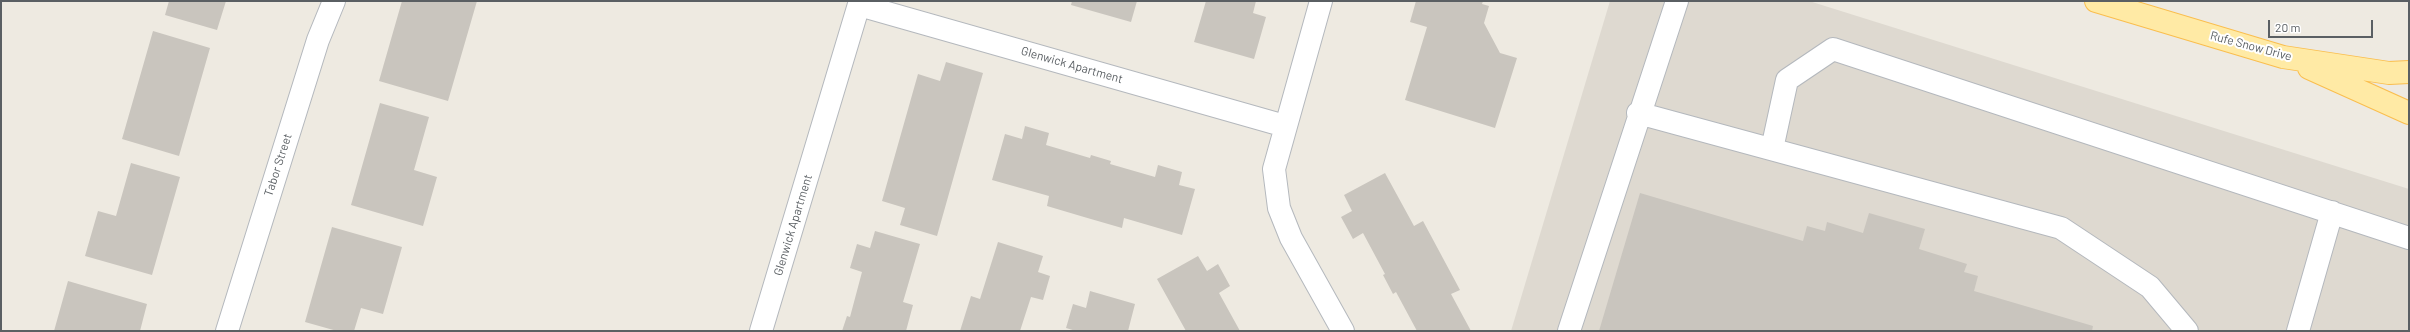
<!DOCTYPE html>
<style>
body{margin:0}
#map{position:relative;width:2410px;height:332px;overflow:hidden;background:#eeeae1;font-family:Barlow,sans-serif}
canvas{display:block}
.frame{position:absolute;inset:0;border:2px solid #5a5f63;pointer-events:none}
.scale{position:absolute;left:2268px;top:20px;width:105px;height:18px;box-sizing:border-box;border:2px solid #5a5f63;border-top:0;padding-left:5px;font-size:12px;line-height:14px;white-space:nowrap;color:#5a5f63;-webkit-text-stroke:3px #fff;paint-order:stroke}
</style>
<div id="map">
<canvas width="2410" height="332"></canvas>
<div class="frame"></div>
<div class="scale">20 m</div>
</div>
<script>
const c = document.querySelector('canvas').getContext('2d');
c.lineJoin = 'round';
function fillPath(path, color) { c.fillStyle = color; c.fill(path, 'evenodd'); }
function stroke(path, color, width, dash) { c.strokeStyle = color; c.lineWidth = width; c.lineCap = dash ? 'butt' : 'round'; c.setLineDash(dash || []); c.stroke(path); }
function drawText(font, color, halo, rows, align = 'center') {
  c.font = font + ' Barlow,sans-serif'; c.lineWidth = 4; c.setLineDash([]); c.textBaseline = 'middle'; c.strokeStyle = halo; c.fillStyle = color; for (const [text, x, y, turn = 0] of rows) {
    c.save(); c.translate(x, y); c.rotate((+turn || 0) * Math.PI / 180); c.textAlign = isNaN(turn) ? turn : align; if (halo) c.strokeText(text, 0, 0); c.fillText(text, 0, 0); c.restore();
  }
}
fillPath(new Path2D(`
 M 1610,1 L 1809,1 L 2409,189 L 2409,331 L 1511,331 Z`), '#ded9d0');
fillPath(new Path2D(`
 M 169,1 L 226,1 L 217,30 L 165,15 Z
 M 402,1 L 477,1 L 448,101 L 379,81 Z
 M 1072,1 L 1137,1 L 1131,22 L 1071,5 Z
 M 1206,1 L 1256,1 L 1253,13 L 1266,17 L 1254,59 L 1194,42 Z
 M 1416,1 L 1483,1 L 1482,4 L 1489,6 L 1484,23 L 1500,53 L 1517,58 L 1495,128 L 1405,100 L 1427,27 L 1410,22 Z
 M 153,31 L 210,48 L 179,156 L 122,139 Z
 M 946,62 L 983,73 L 937,236 L 900,225 L 905,208 L 882,201 L 918,74 L 940,81 Z
 M 380,103 L 429,117 L 414,170 L 437,177 L 423,226 L 351,205 Z
 M 1025,126 L 1049,133 L 1046,145 L 1090,158 L 1091,155 L 1111,161 L 1110,164 L 1155,177 L 1158,165 L 1182,172 L 1179,185 L 1195,189 L 1182,235 L 1124,218 L 1122,228 L 1084,217 L 1047,206 L 1049,196 L 992,180 L 1005,134 L 1022,139 Z
 M 131,163 L 180,177 L 152,275 L 85,256 L 98,211 L 116,216 Z
 M 1385,173 L 1414,226 L 1423,221 L 1460,290 L 1451,294 L 1471,331 L 1417,331 L 1396,292 L 1393,294 L 1383,275 L 1385,274 L 1363,233 L 1353,239 L 1341,217 L 1352,211 L 1344,195 Z
 M 1640,193 L 1803,241 L 1807,226 L 1825,231 L 1827,222 L 1863,233 L 1869,213 L 1925,229 L 1919,249 L 1967,264 L 1964,272 L 1978,276 L 1974,291 L 2093,326 L 2092,331 L 1599,331 Z
 M 332,227 L 402,247 L 383,314 L 361,308 L 354,331 L 337,331 L 305,322 Z
 M 875,231 L 920,244 L 903,302 L 913,305 L 906,331 L 842,331 L 847,316 L 850,317 L 862,272 L 850,268 L 857,244 L 870,248 Z
 M 998,242 L 1043,256 L 1038,272 L 1050,276 L 1043,300 L 1031,297 L 1020,331 L 960,331 L 971,296 L 980,299 Z
 M 1198,256 L 1207,271 L 1218,264 L 1230,286 L 1219,293 L 1240,331 L 1186,331 L 1157,279 Z
 M 68,281 L 147,304 L 140,331 L 54,331 Z
 M 1090,291 L 1135,304 L 1128,331 L 1076,331 L 1066,328 L 1073,304 L 1086,308 Z`), '#c9c5be');
const minor = new Path2D(`
 M 1321,1 L 1274,169 L 1279,208 L 1291,238 L 1343,331
 M 859,5 L 1285,126
 M 1638,113 L 2061,228 L 2150,287 L 2187,331
 M 1772,149 L 1787,80 L 1833,49 L 2409,238
 M 227,331 L 318,40 L 334,1
 M 761,331 L 860,1
 M 1569,331 L 1677,1
 M 2298,331 L 2332,212`);
const major = new Path2D(`
 M 2096,1 L 2283,57 L 2389,73 L 2409,72
 M 2309,68 L 2409,113`);
stroke(minor, '#b4b8bd', 24);
stroke(major, '#fabe4e', 24);
stroke(minor, '#fff', 22);
stroke(major, '#ffeaa5', 22);
drawText('12px', '#5a5f63', '#fff', [
 ["Rufe Snow Drive",2251,46,15],
 ["Glenwick Apartment",1072,65,16],
 ["Tabor Street",278,165,-72],
 ["Glenwick Apartment",793,225,-73]
]);
</script>
